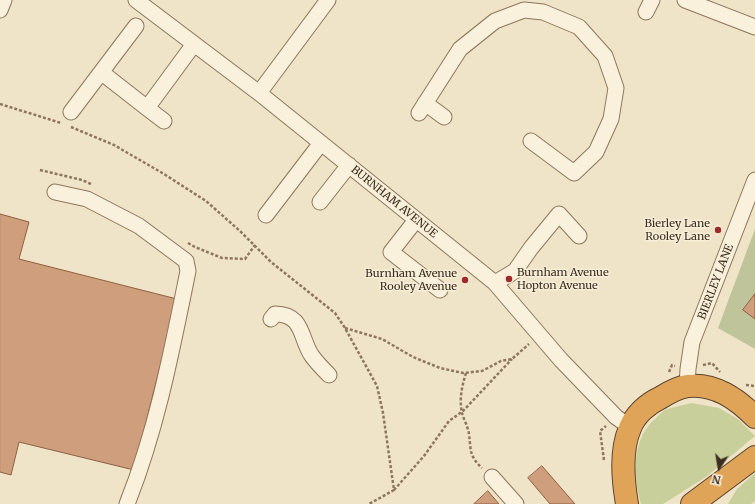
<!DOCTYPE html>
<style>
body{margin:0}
#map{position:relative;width:755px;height:504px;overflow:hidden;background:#f0e4c8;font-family:Merriweather,serif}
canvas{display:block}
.north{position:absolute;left:699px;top:448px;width:40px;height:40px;-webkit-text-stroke:3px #f7eed8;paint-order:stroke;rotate:192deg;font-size:11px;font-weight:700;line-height:16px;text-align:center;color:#3d2e20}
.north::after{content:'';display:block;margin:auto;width:14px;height:18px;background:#3d2e20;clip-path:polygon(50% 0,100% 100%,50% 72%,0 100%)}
</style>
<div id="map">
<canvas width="755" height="504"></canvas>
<div class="north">N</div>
</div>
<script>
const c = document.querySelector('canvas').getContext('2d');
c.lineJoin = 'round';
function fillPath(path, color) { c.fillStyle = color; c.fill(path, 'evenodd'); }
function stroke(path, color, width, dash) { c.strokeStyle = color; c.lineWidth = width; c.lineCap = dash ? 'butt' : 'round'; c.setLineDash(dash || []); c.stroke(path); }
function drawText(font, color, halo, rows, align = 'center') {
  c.font = font + ' Merriweather,serif'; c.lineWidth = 3; c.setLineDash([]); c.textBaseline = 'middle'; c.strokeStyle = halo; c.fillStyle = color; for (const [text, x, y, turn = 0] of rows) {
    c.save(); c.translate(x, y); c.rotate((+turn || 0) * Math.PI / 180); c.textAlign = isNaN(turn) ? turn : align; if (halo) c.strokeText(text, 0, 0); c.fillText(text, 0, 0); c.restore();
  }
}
fillPath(new Path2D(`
 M 692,403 L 719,408 L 738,419 L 755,436 L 706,477 L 663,504 L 641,504 C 633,475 631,439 656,418 C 658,415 662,412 665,410 C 673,407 683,405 692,403 Z
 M 755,473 L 755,501 L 751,504 L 728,504 L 737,489 Z`), '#c9cf9b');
fillPath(new Path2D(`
 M 755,229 L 755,349 L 718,328 Z`), '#bfc49a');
const building = new Path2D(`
 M 0,214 L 29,222 L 19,259 L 177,299 L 134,470 L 19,442 L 11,475 L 0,472 Z
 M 755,294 L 755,319 L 743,310 Z
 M 542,466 L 575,504 L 550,504 L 528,478 Z
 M 488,491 L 499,504 L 474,504 Z`);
fillPath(building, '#cf9f7d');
stroke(building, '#8d5f41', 1);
const minor = new Path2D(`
 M 136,0 L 259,93 L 495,283 L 561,360 L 616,417 L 630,427
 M 685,0 L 755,27
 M 0,10 L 4,0
 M 646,12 L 652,0
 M 101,72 L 147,108 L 194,44
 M 259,93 L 328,0
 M 425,103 L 444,117
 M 147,108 L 164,121
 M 71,112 L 136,26
 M 419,113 L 460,49 L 495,21 L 524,10 L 543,12 L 579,27 L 605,56 L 616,88 L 611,119 L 596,152 L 574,173 L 531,141
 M 55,192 L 87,199 L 139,226 L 186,261 L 188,271 C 172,350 157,429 127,504
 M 320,202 L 349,165
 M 266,215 L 321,143
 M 416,220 L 391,252 L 440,290
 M 495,283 L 515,271 L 531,248 L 559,214 L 579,236
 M 271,319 L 275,314 C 304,314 300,339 312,356 C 317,363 323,369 329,375
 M 687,386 L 688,369 L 692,342 L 755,180
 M 492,477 L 516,504`);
const highway = new Path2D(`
 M 627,504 C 623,480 620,451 630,428 C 635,415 647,404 660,398 C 668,393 678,387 688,386 C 715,383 737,399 755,417
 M 692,504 L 755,457`);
stroke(minor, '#8d765c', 17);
stroke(highway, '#5b4430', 24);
stroke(new Path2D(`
 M 0,104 L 61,123
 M 71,127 L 114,145 L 164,174 L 206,201 L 240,231 L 271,262 L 335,313 L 345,328 L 377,386 L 383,413 L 394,490 L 369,504
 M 40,170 L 82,180 L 91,184
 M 188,243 L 195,247 L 222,258 L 245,259 L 255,245
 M 345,328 L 382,339 L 413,357 L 440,368 L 463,373 L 482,371 L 501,361 L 512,359 L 529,344
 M 703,365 L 712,363 L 720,372
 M 669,372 L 672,365 L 675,366
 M 466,373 C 462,386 459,399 462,413 C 464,420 468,427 469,434 C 471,450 469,456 482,468
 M 746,385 L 755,386
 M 604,460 L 600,431 L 606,426
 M 394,490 L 424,456 L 449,421 L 463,411 L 512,359`), '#8d765c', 2.5, [3, 2]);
stroke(minor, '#faf1dc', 15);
stroke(highway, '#e0a458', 22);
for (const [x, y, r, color] of [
 [718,230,4,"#9e2a2b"],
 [509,279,4,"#9e2a2b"],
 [465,280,4,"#9e2a2b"]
]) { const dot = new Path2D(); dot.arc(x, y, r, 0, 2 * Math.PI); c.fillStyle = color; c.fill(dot); stroke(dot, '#f7eed8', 1.5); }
drawText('11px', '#3d2e20', '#f7eed8', [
 ["BURNHAM AVENUE",394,202,39],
 ["BIERLEY LANE",716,282,-69]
]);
drawText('11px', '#3d2e20', '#f7eed8', [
 ["Bierley Lane",710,224],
 ["Rooley Lane",710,237],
 ["Burnham Avenue",517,273,"left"],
 ["Hopton Avenue",517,286,"left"],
 ["Burnham Avenue",457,274],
 ["Rooley Avenue",457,287]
], 'right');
</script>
